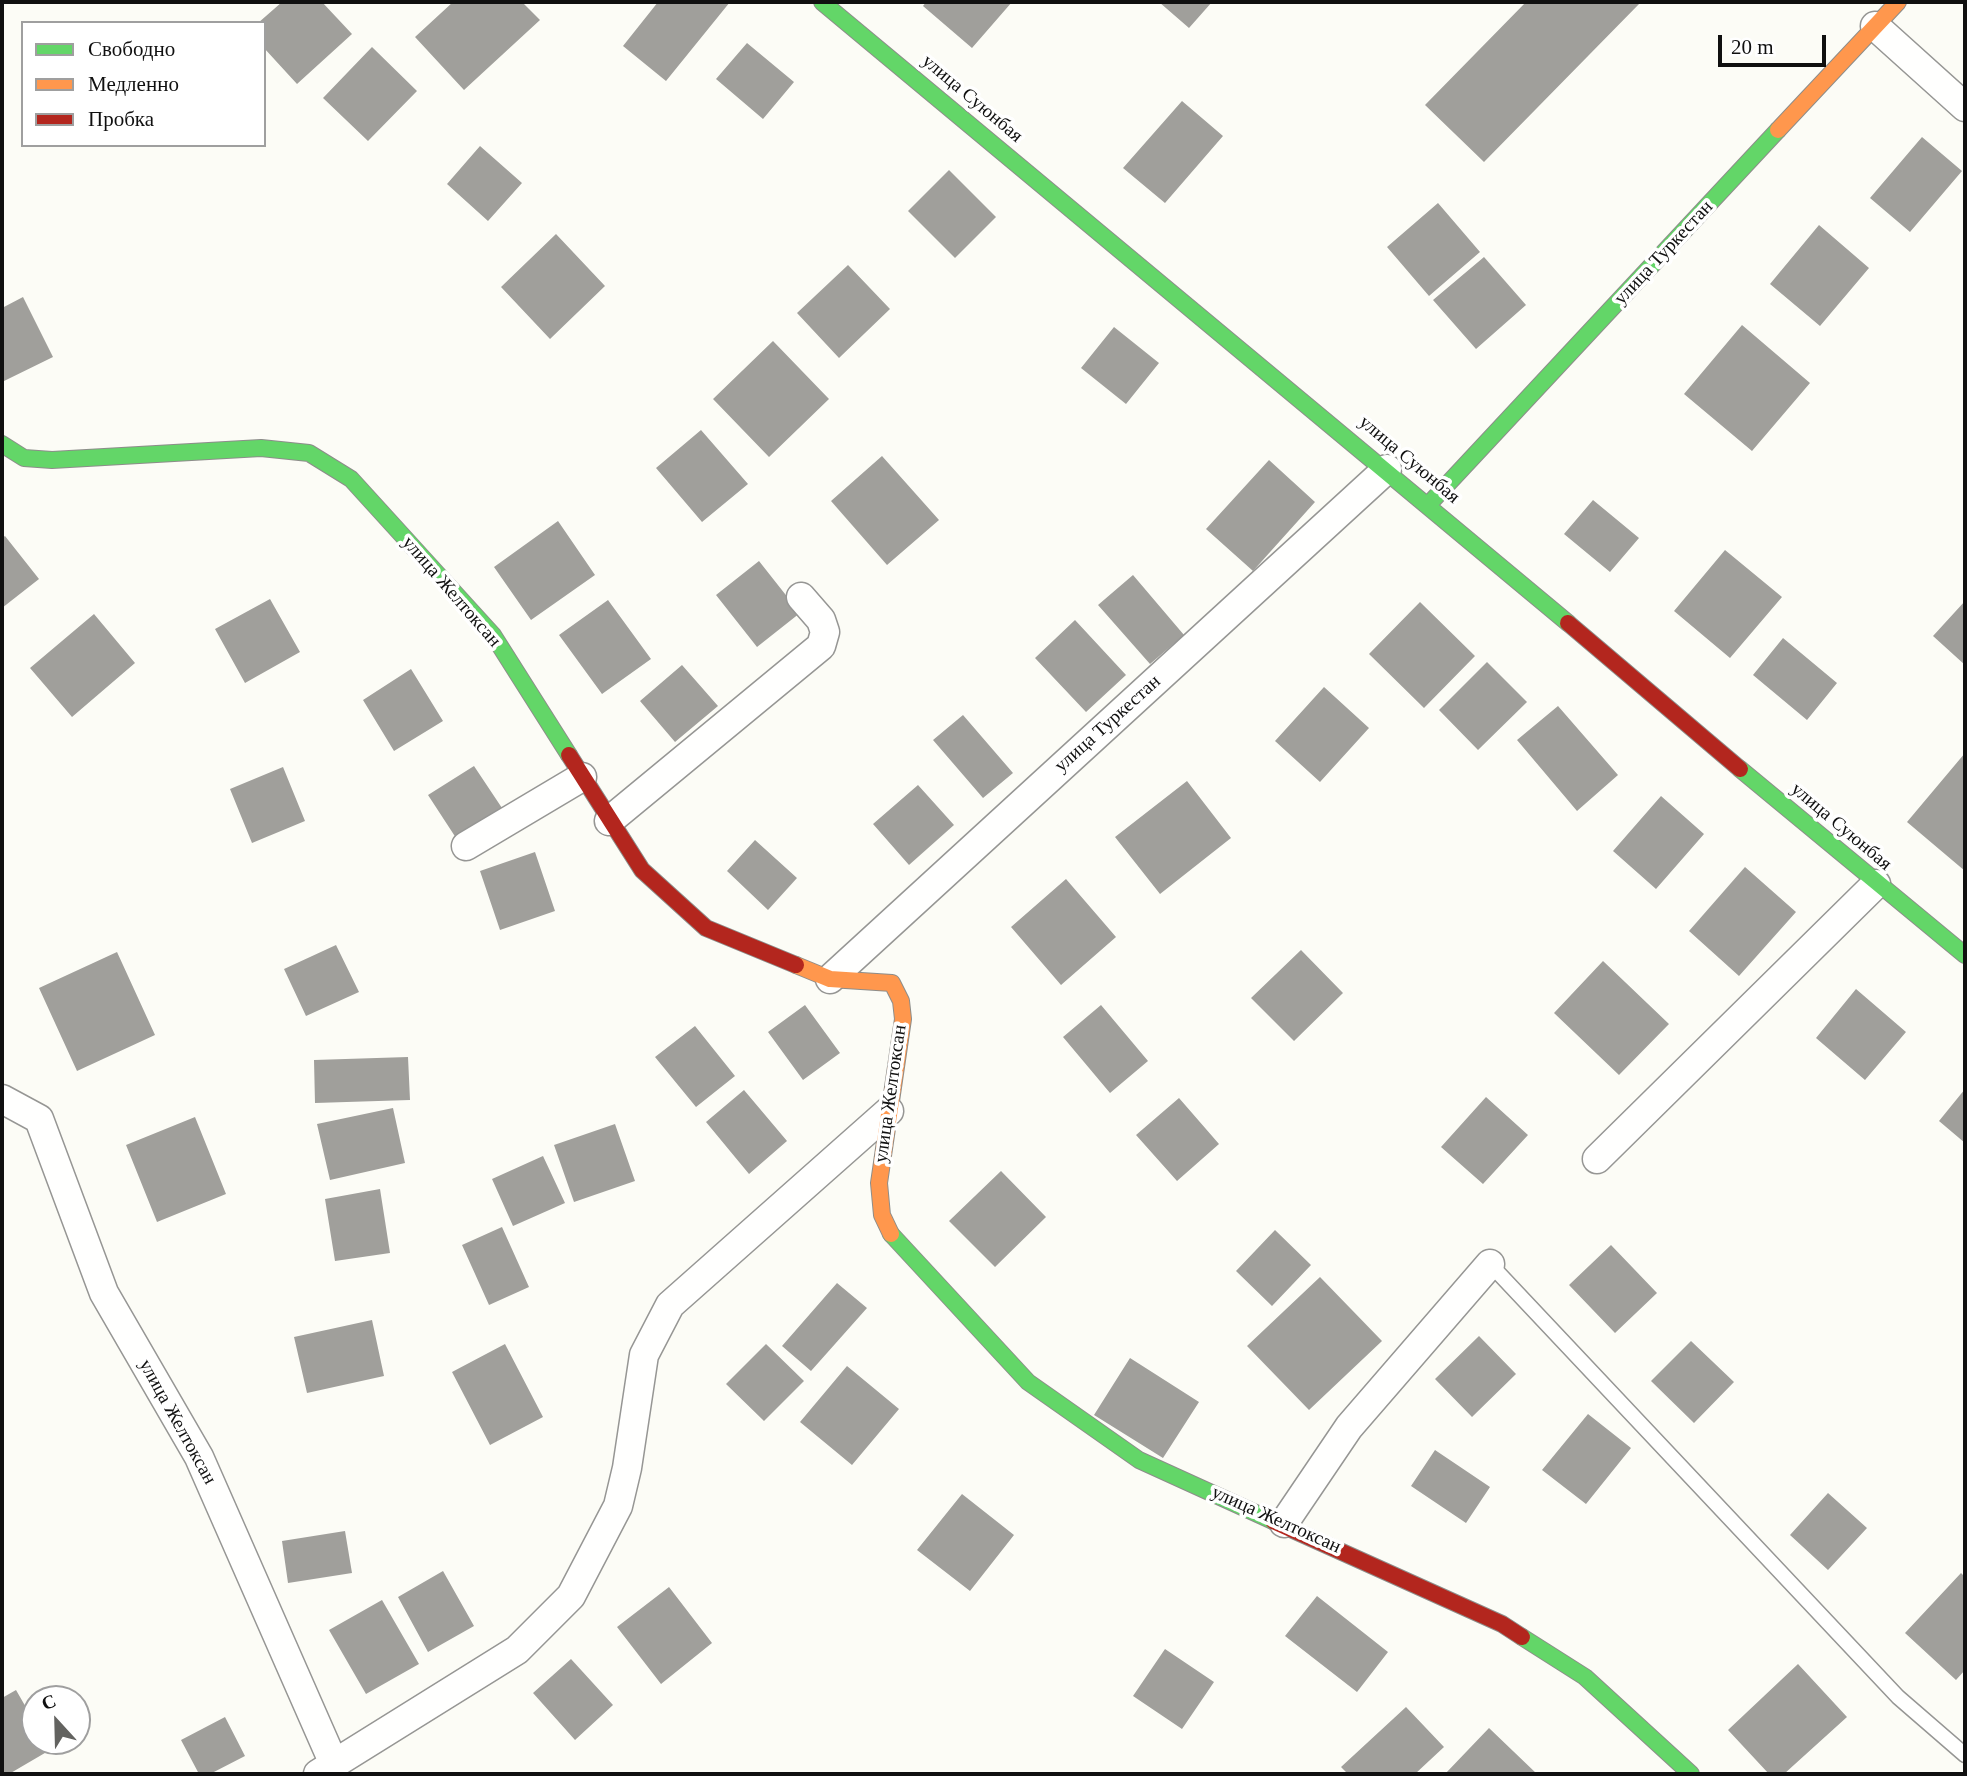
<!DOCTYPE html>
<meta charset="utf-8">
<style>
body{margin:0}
#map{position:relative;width:1967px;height:1776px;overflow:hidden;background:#fcfcf6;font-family:Georgia,serif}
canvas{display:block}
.frame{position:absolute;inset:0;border:4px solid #101010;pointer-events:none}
.legend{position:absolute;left:21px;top:21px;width:245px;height:126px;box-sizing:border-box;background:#fff;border:2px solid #9f9f9f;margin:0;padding:9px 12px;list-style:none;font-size:21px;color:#101010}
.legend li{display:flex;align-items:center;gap:14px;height:35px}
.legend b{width:35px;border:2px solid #9f9f9f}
.north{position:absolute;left:21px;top:1685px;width:70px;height:70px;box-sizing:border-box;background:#fff;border:2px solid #9f9f9f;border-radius:50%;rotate:338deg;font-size:19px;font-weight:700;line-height:28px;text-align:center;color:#101010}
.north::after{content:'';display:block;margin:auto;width:24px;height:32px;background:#636360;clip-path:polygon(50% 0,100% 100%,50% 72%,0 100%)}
.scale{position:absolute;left:1718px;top:35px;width:108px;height:32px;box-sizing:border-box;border:4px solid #101010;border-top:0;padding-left:9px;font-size:21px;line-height:24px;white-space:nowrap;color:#101010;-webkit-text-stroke:5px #fff;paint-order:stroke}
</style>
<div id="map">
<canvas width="1967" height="1776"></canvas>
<div class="frame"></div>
<ul class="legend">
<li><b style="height:9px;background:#63d668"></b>Свободно</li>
<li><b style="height:9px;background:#ff974d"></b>Медленно</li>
<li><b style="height:9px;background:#b3261e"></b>Пробка</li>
</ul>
<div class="north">С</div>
<div class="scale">20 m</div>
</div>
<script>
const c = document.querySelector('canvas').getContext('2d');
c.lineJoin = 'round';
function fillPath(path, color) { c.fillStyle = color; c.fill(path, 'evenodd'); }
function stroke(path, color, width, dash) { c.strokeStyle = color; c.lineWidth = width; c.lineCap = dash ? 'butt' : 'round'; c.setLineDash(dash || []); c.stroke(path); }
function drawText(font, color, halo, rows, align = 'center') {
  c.font = font + ' Georgia,serif'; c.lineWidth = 7; c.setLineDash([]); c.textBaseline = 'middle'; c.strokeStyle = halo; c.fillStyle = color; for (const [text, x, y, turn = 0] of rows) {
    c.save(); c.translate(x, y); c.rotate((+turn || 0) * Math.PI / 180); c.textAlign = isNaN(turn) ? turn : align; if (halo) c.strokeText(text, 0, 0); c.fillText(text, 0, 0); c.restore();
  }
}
fillPath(new Path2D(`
 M 282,2 L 322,2 L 352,34 L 297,84 L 264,48 L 264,23 L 258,23 Z
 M 453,2 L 522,2 L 540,20 L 464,90 L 415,37 Z
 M 658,2 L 730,2 L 666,81 L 623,46 Z
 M 926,2 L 1012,2 L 972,48 L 923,6 Z
 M 1159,2 L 1212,2 L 1189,28 Z
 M 1526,2 L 1641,2 L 1484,162 L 1425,105 Z
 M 747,43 L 794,82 L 763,119 L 716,79 Z
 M 372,47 L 417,91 L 368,141 L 323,98 Z
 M 1182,101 L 1223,136 L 1165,203 L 1123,168 Z
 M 1922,137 L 1962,171 L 1910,232 L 1870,198 Z
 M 480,146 L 522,183 L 488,221 L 447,184 Z
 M 949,170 L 996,217 L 955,258 L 908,211 Z
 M 1438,203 L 1480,252 L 1429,296 L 1387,247 Z
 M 1819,225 L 1869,268 L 1820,326 L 1770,284 Z
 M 556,234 L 605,286 L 550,339 L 501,287 Z
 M 1484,257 L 1526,305 L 1476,349 L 1433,300 Z
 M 848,265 L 890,309 L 839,358 L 797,313 Z
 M 23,297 L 53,357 L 2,382 L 2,308 Z
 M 1742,325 L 1810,383 L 1752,451 L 1684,394 Z
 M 1114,327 L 1159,363 L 1126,404 L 1081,368 Z
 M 773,341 L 829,399 L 769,457 L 713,399 Z
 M 701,430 L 748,484 L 702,522 L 656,468 Z
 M 882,456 L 939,520 L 887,565 L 831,501 Z
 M 1269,460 L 1315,502 L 1253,571 L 1206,529 Z
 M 1593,500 L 1639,538 L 1610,572 L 1564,534 Z
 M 558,521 L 595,575 L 531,620 L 494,567 Z
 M 5,536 L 39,579 L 2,608 L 2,538 Z
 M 1725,550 L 1782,597 L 1730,658 L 1674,611 Z
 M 759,561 L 800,613 L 757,647 L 716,595 Z
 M 1133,575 L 1184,635 L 1150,664 L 1098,605 Z
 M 270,599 L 300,652 L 245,683 L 215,629 Z
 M 608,600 L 651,659 L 602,694 L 559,635 Z
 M 1965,601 L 1965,665 L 1933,636 Z
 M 1420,602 L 1475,656 L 1424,708 L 1369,654 Z
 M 94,614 L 135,663 L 72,717 L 30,668 Z
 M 1075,620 L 1126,675 L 1086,712 L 1035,658 Z
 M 1783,638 L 1837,683 L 1807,720 L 1753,675 Z
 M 1487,662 L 1527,702 L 1478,750 L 1439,710 Z
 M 682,665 L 718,706 L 675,742 L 640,701 Z
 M 411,669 L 443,721 L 394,751 L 363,700 Z
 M 1324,687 L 1369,728 L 1320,782 L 1275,741 Z
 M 1558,706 L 1618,775 L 1577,811 L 1517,740 Z
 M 963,715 L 1013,773 L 983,798 L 933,740 Z
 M 1965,753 L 1965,871 L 1907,822 Z
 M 474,766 L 504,811 L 458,841 L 428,795 Z
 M 283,767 L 305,821 L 252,843 L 230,789 Z
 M 1187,781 L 1231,838 L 1160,894 L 1115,837 Z
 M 918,785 L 954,825 L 909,865 L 873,824 Z
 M 1661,796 L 1704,834 L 1656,889 L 1613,851 Z
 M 755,840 L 797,878 L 768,910 L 727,871 Z
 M 535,852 L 555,911 L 500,930 L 480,871 Z
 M 1745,867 L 1796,912 L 1739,976 L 1689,931 Z
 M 1066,879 L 1116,937 L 1061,985 L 1011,927 Z
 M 336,945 L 359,992 L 306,1016 L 284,969 Z
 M 1301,950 L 1343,993 L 1294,1041 L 1251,998 Z
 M 117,952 L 155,1035 L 77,1071 L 39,988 Z
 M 1603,961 L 1669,1024 L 1619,1075 L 1554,1013 Z
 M 1856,989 L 1906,1032 L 1865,1080 L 1816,1038 Z
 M 805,1005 L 840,1053 L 803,1080 L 768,1032 Z
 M 1101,1005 L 1148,1061 L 1110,1093 L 1063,1037 Z
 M 695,1026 L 735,1076 L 696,1107 L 655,1057 Z
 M 408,1057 L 410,1100 L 315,1103 L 314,1060 Z
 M 1965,1089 L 1965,1143 L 1939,1121 Z
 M 744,1090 L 787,1141 L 749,1174 L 706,1122 Z
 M 1486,1097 L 1528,1135 L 1483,1184 L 1441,1147 Z
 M 1179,1098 L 1219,1144 L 1177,1181 L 1136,1135 Z
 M 393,1108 L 405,1163 L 330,1180 L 317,1124 Z
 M 195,1117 L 226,1194 L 157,1222 L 126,1145 Z
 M 615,1124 L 635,1181 L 574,1202 L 554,1145 Z
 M 543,1156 L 565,1203 L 513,1226 L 492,1179 Z
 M 1001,1171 L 1046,1217 L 995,1267 L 949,1221 Z
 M 380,1189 L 390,1253 L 335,1261 L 325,1199 Z
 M 502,1227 L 529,1287 L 489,1305 L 462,1245 Z
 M 1275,1230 L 1311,1265 L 1272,1306 L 1236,1271 Z
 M 1611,1245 L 1657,1293 L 1615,1333 L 1569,1285 Z
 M 1320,1277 L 1382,1341 L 1309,1410 L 1247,1346 Z
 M 837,1283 L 867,1308 L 811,1371 L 782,1346 Z
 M 372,1320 L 384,1376 L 307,1393 L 294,1337 Z
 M 1479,1336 L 1516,1374 L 1472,1417 L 1435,1379 Z
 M 1691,1341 L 1734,1382 L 1694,1423 L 1651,1381 Z
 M 505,1344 L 543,1417 L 490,1445 L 452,1372 Z
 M 766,1344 L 804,1381 L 764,1421 L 726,1384 Z
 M 1130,1358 L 1199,1402 L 1163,1458 L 1094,1415 Z
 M 847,1366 L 899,1409 L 852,1465 L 800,1422 Z
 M 1588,1414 L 1631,1448 L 1586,1504 L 1542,1470 Z
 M 1435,1450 L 1490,1487 L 1466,1523 L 1411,1486 Z
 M 1828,1493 L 1867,1528 L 1828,1570 L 1790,1535 Z
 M 962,1494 L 1014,1535 L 970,1591 L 917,1550 Z
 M 345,1531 L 352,1573 L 288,1583 L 282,1541 Z
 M 443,1571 L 474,1626 L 428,1652 L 398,1597 Z
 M 1961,1573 L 1965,1577 L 1965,1670 L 1956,1680 L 1905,1633 Z
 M 669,1587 L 712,1643 L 661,1684 L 617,1627 Z
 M 1317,1596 L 1388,1652 L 1357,1692 L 1285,1636 Z
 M 382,1600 L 419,1664 L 366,1694 L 329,1630 Z
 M 1165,1649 L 1214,1682 L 1182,1729 L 1133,1696 Z
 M 571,1659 L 613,1705 L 575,1740 L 533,1693 Z
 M 1798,1664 L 1847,1717 L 1784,1774 L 1769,1774 L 1728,1730 Z
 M 16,1690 L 35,1723 L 35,1741 L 45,1741 L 50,1750 L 9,1774 L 2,1774 L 2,1698 Z
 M 1406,1707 L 1444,1747 L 1415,1774 L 1348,1774 L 1341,1767 Z
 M 225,1717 L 245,1756 L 210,1774 L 199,1774 L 181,1740 Z
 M 1489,1728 L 1537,1774 L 1445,1774 Z`), '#a09f9b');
const lane = new Path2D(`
 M 1490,1264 L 1898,1697 L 1965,1755`);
const street = new Path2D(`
 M 1875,26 L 1965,107
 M 609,821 L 821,646 L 825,632 L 821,620 L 801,597
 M 466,846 L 582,777
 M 830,979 L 1387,469
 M 2,1099 L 39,1119 L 104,1293 L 199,1457 L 334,1764
 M 1597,1159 L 1876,884
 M 1284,1523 L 1349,1427 L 1490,1264
 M 318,1774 L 517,1650 L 571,1596 L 618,1506 L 627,1468 L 644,1355 L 670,1305 L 889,1111`);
const fast = new Path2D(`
 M 822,2 L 1568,623
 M 2,444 L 24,458 L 52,460 L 261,448 L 309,453 L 351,479 L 493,635 L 569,755
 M 1429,504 L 1778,130
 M 1740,769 L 1965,955
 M 891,1234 L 1028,1382 L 1139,1460 L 1273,1521
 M 1522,1637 L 1585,1677 L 1691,1774`);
const slow = new Path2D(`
 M 1778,130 L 1898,2
 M 796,965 L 830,979 L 892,983 L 901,1001 L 903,1019 L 879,1183 L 882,1215 L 891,1234`);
const jam = new Path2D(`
 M 1568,623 L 1740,769
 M 569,755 L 642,870 L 706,928 L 796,965
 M 1273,1521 L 1502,1624 L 1522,1637`);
stroke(lane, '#969694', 17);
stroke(street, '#969694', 31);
stroke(fast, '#8d8d8a', 18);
stroke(slow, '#8d8d8a', 18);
stroke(jam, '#8d8d8a', 18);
stroke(lane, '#fffffe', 14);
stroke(street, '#fffffe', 28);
stroke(fast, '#63d668', 16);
stroke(slow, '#ff974d', 16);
stroke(jam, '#b3261e', 16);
drawText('19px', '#101010', '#fff', [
 ["улица Суюнбая",972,99,40],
 ["улица Туркестан",1664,253,-47],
 ["улица Суюнбая",1409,460,40],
 ["улица Желтоксан",451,592,49],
 ["улица Туркестан",1108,724,-42],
 ["улица Суюнбая",1841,827,40],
 ["улица Желтоксан",891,1094,-82],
 ["улица Желтоксан",177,1422,61],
 ["улица Желтоксан",1276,1520,24]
]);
</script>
